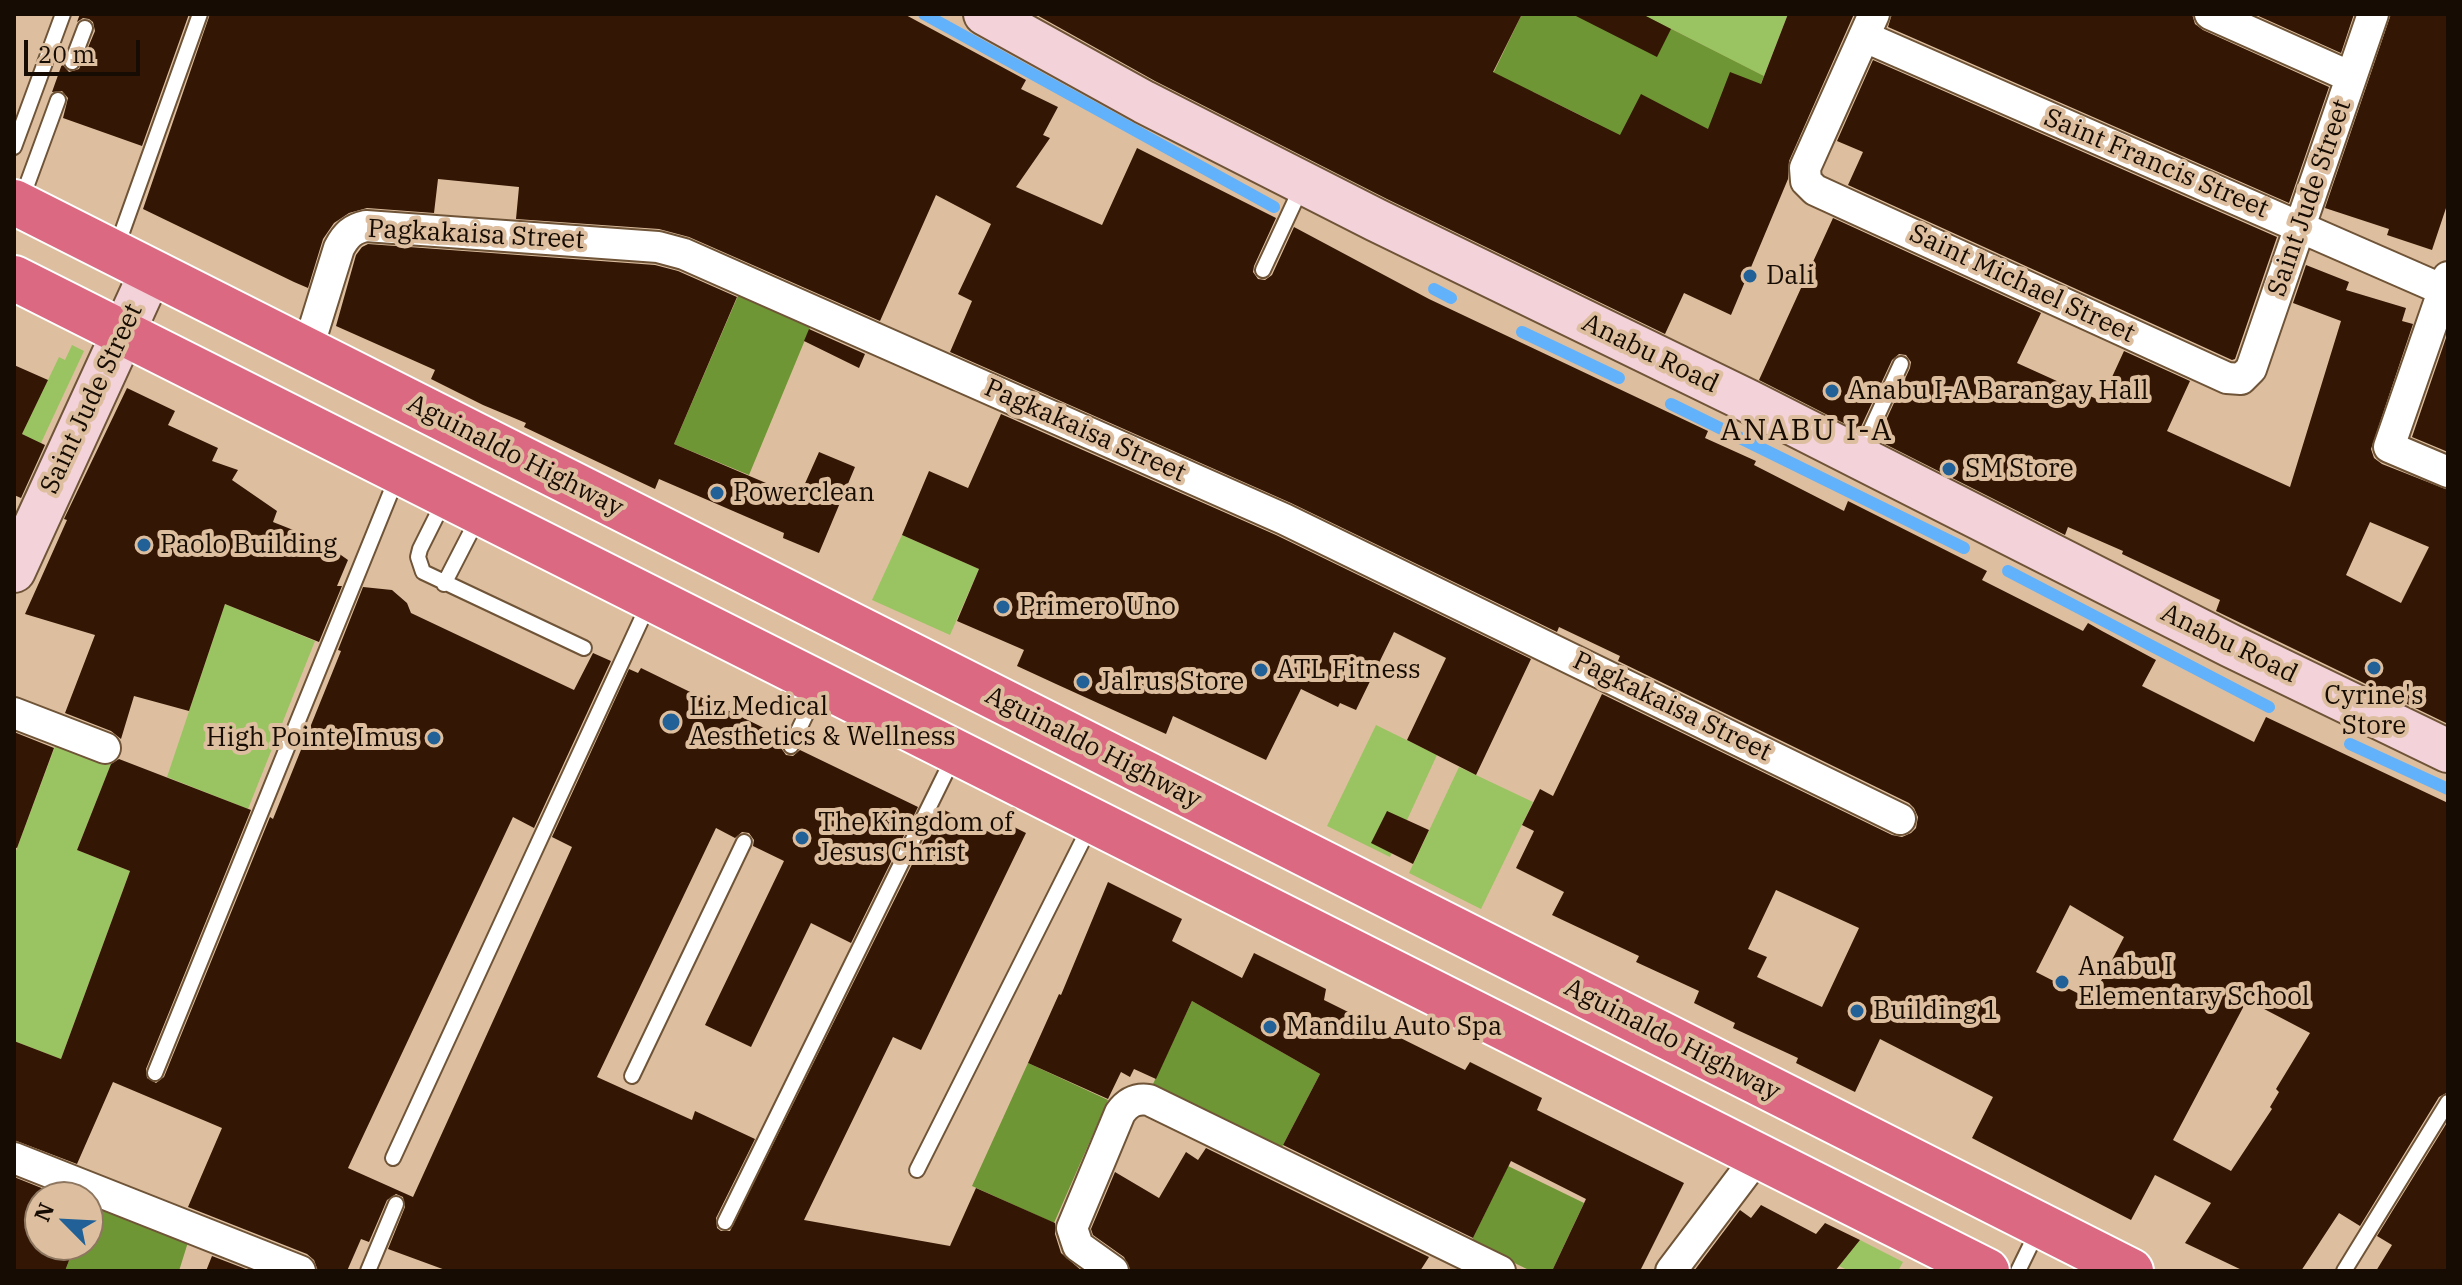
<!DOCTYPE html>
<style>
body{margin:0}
#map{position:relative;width:2462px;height:1285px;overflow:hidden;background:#ddbf9f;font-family:"IBM Plex Serif",serif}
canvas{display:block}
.frame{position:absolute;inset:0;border:16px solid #170c03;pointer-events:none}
.north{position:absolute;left:24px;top:1181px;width:80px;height:80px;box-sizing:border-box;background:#ddbf9f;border:2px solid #8e7761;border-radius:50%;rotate:294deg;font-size:22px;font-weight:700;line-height:32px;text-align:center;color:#170c03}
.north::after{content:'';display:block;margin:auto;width:28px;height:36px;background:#216197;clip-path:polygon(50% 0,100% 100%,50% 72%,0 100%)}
.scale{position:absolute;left:24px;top:40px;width:116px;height:36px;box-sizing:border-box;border:4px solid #170c03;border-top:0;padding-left:10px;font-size:24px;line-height:28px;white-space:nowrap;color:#170c03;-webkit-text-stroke:6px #ddbf9f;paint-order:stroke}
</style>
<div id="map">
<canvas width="2462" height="1285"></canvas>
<div class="frame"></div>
<div class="north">N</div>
<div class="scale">20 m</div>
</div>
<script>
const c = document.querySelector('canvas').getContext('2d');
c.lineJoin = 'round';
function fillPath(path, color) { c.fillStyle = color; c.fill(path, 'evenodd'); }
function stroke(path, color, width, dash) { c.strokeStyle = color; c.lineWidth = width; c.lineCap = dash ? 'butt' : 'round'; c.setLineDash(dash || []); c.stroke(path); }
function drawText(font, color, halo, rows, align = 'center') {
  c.font = font + ' "IBM Plex Serif",serif'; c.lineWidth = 8; c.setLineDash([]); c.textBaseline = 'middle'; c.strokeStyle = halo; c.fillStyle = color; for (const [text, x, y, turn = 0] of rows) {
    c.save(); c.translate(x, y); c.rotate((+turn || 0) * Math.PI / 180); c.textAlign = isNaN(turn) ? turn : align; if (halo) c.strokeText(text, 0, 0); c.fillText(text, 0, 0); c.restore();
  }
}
fillPath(new Path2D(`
 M 1642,14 L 1788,14 L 1764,76 Z
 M 72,345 L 84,351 L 41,443 L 22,434 L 59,357 L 65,360 Z
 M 902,535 L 979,569 L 950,635 L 872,600 Z
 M 225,604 L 315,641 L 248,809 L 167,777 Z
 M 1376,725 L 1437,755 L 1390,857 L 1327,826 Z
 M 57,741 L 112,762 L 77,850 L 130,871 L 61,1059 L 14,1041 L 14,856 Z
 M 1459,767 L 1533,802 L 1481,909 L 1409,873 Z
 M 1860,1240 L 1903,1262 L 1898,1271 L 1849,1271 L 1839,1266 Z`), '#9ac462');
fillPath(new Path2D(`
 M 1522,14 L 1642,14 L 1764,76 L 1744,124 L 1719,205 L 1592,121 L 1533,92 L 1486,88 Z
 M 740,291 L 812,323 L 749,475 L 674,444 Z
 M 1192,1001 L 1320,1074 L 1282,1147 L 1153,1084 Z
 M 1028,1063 L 1108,1100 L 1054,1223 L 972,1186 Z
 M 1508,1166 L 1584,1203 L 1552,1271 L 1531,1271 L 1471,1242 Z
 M 89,1204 L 189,1239 L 179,1271 L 65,1271 L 75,1245 L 88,1245 Z`), '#6f9634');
stroke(new Path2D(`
 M 924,14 L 1274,207
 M 1434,289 L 1451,298
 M 1522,332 L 1619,378
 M 1671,404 L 1964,548
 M 2008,571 L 2269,707
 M 2350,744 L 2448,789`), '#61b1fb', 12);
fillPath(new Path2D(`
 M 80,14 L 189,14 L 142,146 L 63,118 L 68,98 L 62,91 L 52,92 L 62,64 L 69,72 L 79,69 L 95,31 L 93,22 L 89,19 L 83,18 L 77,22 Z
 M 210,14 L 904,14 L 1026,80 L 1021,89 L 1058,107 L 1043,135 L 1050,138 L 1016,187 L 1102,225 L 1137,148 L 1276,218 L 1254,266 L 1253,272 L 1258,279 L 1265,280 L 1272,275 L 1294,227 L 1429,299 L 1708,431 L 1705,438 L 1756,461 L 1754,465 L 1844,511 L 1848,501 L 1987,571 L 1982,580 L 2083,631 L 2088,623 L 2102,631 L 2156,660 L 2142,686 L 2254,742 L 2266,717 L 2448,803 L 2448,1092 L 2439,1097 L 2360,1226 L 2339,1213 L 2301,1271 L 2244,1271 L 2185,1243 L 2211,1203 L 2155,1175 L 2131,1220 L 1972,1138 L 1993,1097 L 1880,1039 L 1855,1092 L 1796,1063 L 1798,1058 L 1733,1028 L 1735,1023 L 1694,1003 L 1699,991 L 1636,962 L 1639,956 L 1552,915 L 1564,892 L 1516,868 L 1534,831 L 1522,825 L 1540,789 L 1553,796 L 1602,694 L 1892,835 L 1902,837 L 1911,833 L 1916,828 L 1918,817 L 1914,808 L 1909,803 L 1618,661 L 1620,656 L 1559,627 L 1557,632 L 1291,503 L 950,352 L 972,301 L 958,294 L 991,224 L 936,195 L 880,321 L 689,237 L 659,229 L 516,219 L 519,187 L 438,179 L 434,213 L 367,208 L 349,213 L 334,223 L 323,239 L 308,288 L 294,282 L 143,209 ZM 1776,890 L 1859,928 L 1822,1007 L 1757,977 L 1767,957 L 1748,949 ZM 2070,905 L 2124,937 L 2091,1000 L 2036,972 ZM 2247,1000 L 2310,1033 L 2276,1089 L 2279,1092 L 2270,1107 L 2272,1109 L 2231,1171 L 2173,1140 Z
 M 1035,14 L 1522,14 L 1493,72 L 1620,135 L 1641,94 L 1708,129 L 1730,72 L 1761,84 L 1788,14 L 1854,14 L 1789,161 L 1788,179 L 1731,315 L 1684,293 L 1665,334 L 1387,199 L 1155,81 Z
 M 1572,14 L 1642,14 L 1671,29 L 1657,57 Z
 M 1892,14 L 2192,14 L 2195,24 L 2203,30 L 2329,87 L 2289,203 L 1888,27 Z
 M 2254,14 L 2354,14 L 2341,53 Z
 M 2391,14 L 2448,14 L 2448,202 L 2432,250 L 2387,235 L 2389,229 L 2325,208 Z
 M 1873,60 L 2277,237 L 2235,359 L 2232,360 L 1848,185 L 1863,152 L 1837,141 Z
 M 1833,218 L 2041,313 L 2017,363 L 2101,401 L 2124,351 L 2190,381 L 2167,431 L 2290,487 L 2341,321 L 2293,303 L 2306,265 L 2349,282 L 2346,290 L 2406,308 L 2402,321 L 2413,324 L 2371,449 L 2374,458 L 2382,464 L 2448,490 L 2448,724 L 2216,611 L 2220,600 L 2122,554 L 2123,551 L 2068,527 L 2065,535 L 1877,440 L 1910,368 L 1911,362 L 1906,355 L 1899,354 L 1892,360 L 1859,431 L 1759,380 ZM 2370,522 L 2429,547 L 2401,603 L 2346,575 Z
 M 368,244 L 655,265 L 678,271 L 737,297 L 674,444 L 799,497 L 819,452 L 855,467 L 819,553 L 783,538 L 784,533 L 659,479 L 655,489 L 524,427 L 526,423 L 483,405 L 431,379 L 435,370 L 336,326 L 356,255 L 362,247 Z
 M 809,329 L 865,354 L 859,368 L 804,341 Z
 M 2447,335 L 2448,336 L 2448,452 L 2412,437 Z
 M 14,365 L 48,380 L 22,434 L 45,445 L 21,498 L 14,495 Z
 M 127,388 L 175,411 L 168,425 L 218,448 L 212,461 L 238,470 L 232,480 L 277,511 L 273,522 L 321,541 L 348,560 L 337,586 L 342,586 L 319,642 L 225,604 L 189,711 L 134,696 L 121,739 L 111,731 L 65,713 L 95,635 L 25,614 L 67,520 L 64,519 Z
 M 1001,414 L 1276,535 L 1531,659 L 1476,775 L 1407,740 L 1446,658 L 1394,632 L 1356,710 L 1340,703 L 1338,707 L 1301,689 L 1266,760 L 1173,716 L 1166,734 L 1056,684 L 1017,666 L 1024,650 L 957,621 L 979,569 L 902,535 L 929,471 L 968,488 Z
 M 363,587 L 392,590 L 407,603 L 411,613 L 574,690 L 593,653 L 611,661 L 534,828 L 513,817 L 348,1168 L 413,1197 L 572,847 L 552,837 L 629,669 L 638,673 L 641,668 L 764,728 L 762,732 L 782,742 L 781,748 L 786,755 L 793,756 L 800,750 L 918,807 L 851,943 L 811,923 L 751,1047 L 705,1025 L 784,861 L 753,846 L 754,840 L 749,833 L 742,832 L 735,838 L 716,828 L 597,1077 L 692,1120 L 695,1111 L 755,1139 L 716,1218 L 717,1228 L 721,1231 L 730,1231 L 940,808 L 991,833 L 998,819 L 1026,833 L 960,969 L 921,1050 L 893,1037 L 804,1220 L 950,1246 L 976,1188 L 1055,1223 L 1055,1234 L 1061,1253 L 1082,1271 L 448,1271 L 388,1249 L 405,1207 L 403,1197 L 396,1194 L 387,1200 L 369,1242 L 361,1239 L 347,1271 L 318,1271 L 314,1260 L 307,1254 L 188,1207 L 222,1128 L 113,1082 L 77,1164 L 14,1140 L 14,1041 L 61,1059 L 130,871 L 77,850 L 111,764 L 119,759 L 251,810 L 146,1069 L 147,1078 L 156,1083 L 164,1077 L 270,817 L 273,819 L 341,651 L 338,650 Z
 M 14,732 L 54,748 L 17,848 L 14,847 Z
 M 1387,811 L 1429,830 L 1413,864 L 1371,843 Z
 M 1108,882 L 1182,919 L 1172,941 L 1242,978 L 1254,953 L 1326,989 L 1324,1000 L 1465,1070 L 1470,1062 L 1542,1098 L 1537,1110 L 1684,1183 L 1640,1271 L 1552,1271 L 1586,1199 L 1511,1161 L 1473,1238 L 1283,1145 L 1320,1074 L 1192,1001 L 1156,1079 L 1134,1069 L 1130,1077 L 1121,1072 L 1108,1099 L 1028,1063 L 1059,994 L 1061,995 Z
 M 2448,1121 L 2448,1271 L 2376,1271 L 2392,1245 L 2377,1236 Z
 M 1206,1148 L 1429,1257 L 1420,1271 L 1131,1271 L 1124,1257 L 1093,1235 L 1091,1229 L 1115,1172 L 1159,1198 L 1186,1152 L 1198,1160 Z
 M 14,1177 L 64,1197 L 40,1197 L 40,1245 L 75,1245 L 65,1271 L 14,1271 Z
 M 1761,1205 L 1816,1234 L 1825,1223 L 1860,1240 L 1835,1271 L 1694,1271 L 1740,1210 L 1751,1218 Z
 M 212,1256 L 251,1271 L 206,1271 Z`), '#341605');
const lane = new Path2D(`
 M 72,62 L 85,28
 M 14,147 L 63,14
 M 21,201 L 58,100
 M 116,249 L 200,14
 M 1263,270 L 1302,186
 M 1860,453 L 1901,364
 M 444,501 L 420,549 L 418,557 L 423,572 L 584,648
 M 444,584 L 479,516
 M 791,746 L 818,689
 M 155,1073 L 397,477
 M 632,1076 L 744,842
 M 393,1158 L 649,603
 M 917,1170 L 1090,826
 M 725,1222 L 954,756
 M 368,1271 L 396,1204
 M 2018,1271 L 2038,1230
 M 2344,1271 L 2448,1102`);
const street = new Path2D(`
 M 1874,14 L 1805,168 L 1806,181 L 1815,190 L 2227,378 L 2241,379 L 2251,369 L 2373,14
 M 2210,14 L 2351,77
 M 1865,37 L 2448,292
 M 2448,277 L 2389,447 L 2448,472
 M 307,351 L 339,248 C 346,235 352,229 366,226 L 658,247 L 684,254 L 1284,519 L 1900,819
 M 14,713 L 105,748
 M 14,1158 L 300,1271
 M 1113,1271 L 1078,1246 L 1072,1228 L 1120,1113 C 1128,1102 1136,1098 1149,1100 L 1500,1271
 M 1671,1271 L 1758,1156`);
const secondary = new Path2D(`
 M 985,14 L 1144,102 L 1376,220 L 1748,401 L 2231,646 L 2448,751
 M 14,571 L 151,272`);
const highway = new Path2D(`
 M 14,202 L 2131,1271
 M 14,278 L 1987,1271`);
stroke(lane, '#6f5438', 18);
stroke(street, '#6f5438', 34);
stroke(secondary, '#6f5438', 46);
stroke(highway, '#fff', 48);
stroke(lane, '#fff', 14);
stroke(street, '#fff', 30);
stroke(secondary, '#f4d2da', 42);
stroke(highway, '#db6982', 44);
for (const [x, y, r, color] of [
 [1750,276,8,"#216197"],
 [1832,391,8,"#216197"],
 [1949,469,8,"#216197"],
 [717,493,8,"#216197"],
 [144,545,8,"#216197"],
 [1003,607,8,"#216197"],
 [2374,668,8,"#216197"],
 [1261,670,8,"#216197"],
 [1083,682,8,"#216197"],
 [671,722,10,"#216197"],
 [434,738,8,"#216197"],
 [802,838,8,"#216197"],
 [2062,982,8,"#216197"],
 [1857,1011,8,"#216197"],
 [1270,1027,8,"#216197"]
]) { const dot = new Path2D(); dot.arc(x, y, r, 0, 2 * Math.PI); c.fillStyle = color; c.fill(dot); stroke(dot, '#ddbf9f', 3); }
drawText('26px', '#170c03', '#ddbf9f', [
 ["Saint Francis Street",2156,164,23],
 ["Saint Jude Street",2310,198,-71],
 ["Pagkakaisa Street",476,235,3],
 ["Saint Michael Street",2022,284,25],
 ["Anabu Road",1650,354,26],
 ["Saint Jude Street",92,399,-65],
 ["Pagkakaisa Street",1085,431,24],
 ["Aguinaldo Highway",515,456,27],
 ["Anabu Road",2229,644,26],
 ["Pagkakaisa Street",1672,707,26],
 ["Aguinaldo Highway",1093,748,27],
 ["Aguinaldo Highway",1672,1040,27]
]);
drawText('26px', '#170c03', '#ddbf9f', [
 ["Dali",1766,276],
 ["Anabu I-A Barangay Hall",1848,391],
 ["SM Store",1965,469],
 ["Powerclean",733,493],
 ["Paolo Building",160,545],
 ["Primero Uno",1019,607],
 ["ATL Fitness",1277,670],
 ["Jalrus Store",1099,682],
 ["Cyrine's",2374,696,"center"],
 ["Store",2374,726,"center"],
 ["Liz Medical",689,707],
 ["Aesthetics & Wellness",689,737],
 ["High Pointe Imus",418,738,"right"],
 ["The Kingdom of",818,823],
 ["Jesus Christ",818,853],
 ["Anabu I",2078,967],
 ["Elementary School",2078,997],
 ["Building 1",1873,1011],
 ["Mandilu Auto Spa",1286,1027]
], 'left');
c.letterSpacing = '2px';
drawText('30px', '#170c03', '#ddbf9f', [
 ["ANABU I-A",1807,431]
]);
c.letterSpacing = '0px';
</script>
